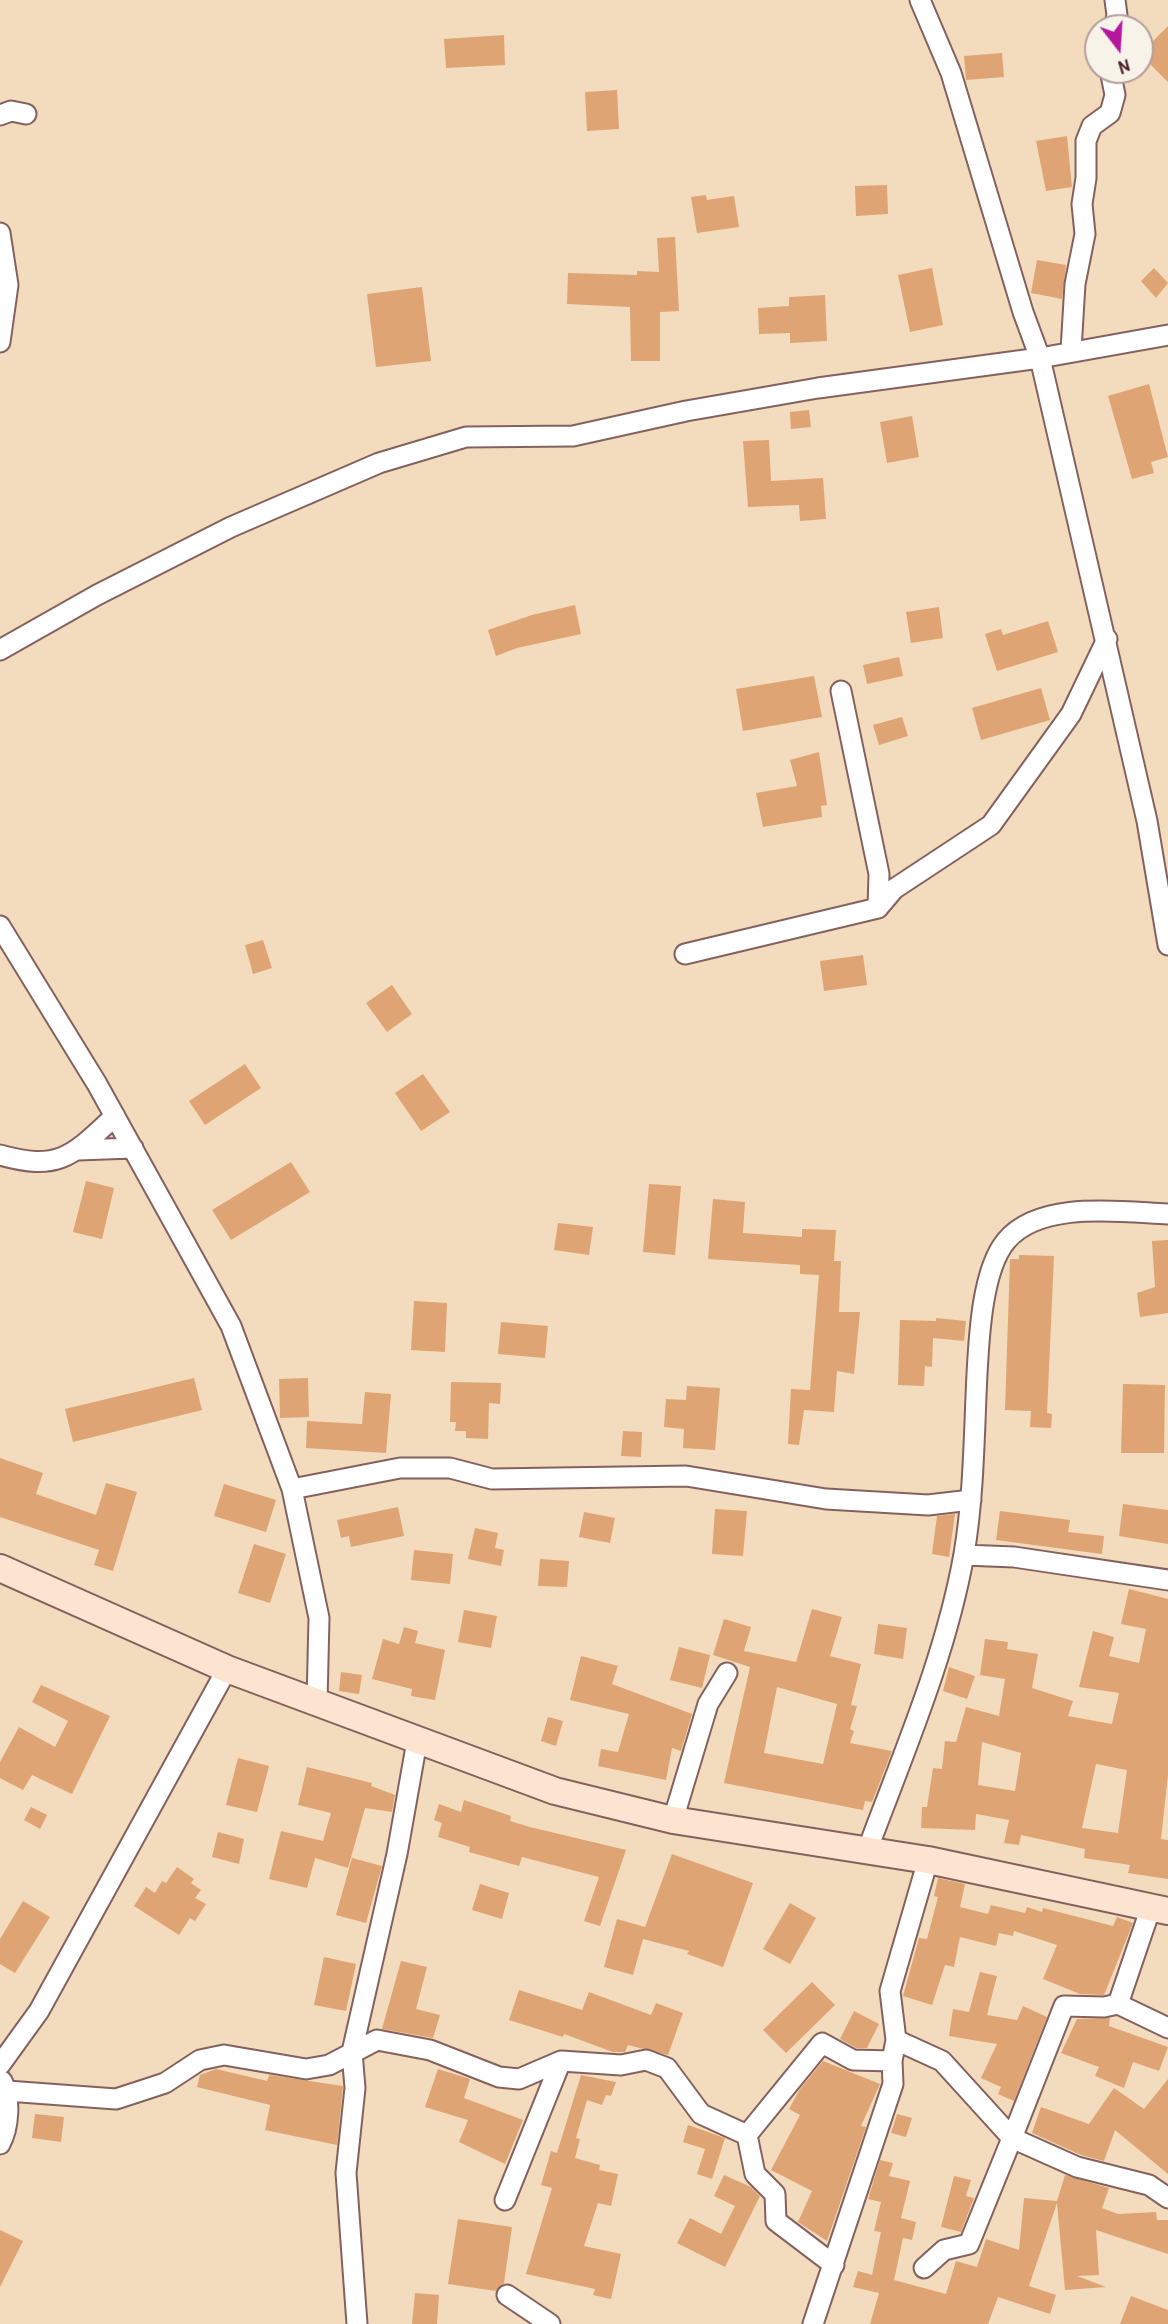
<!DOCTYPE html>
<style>
body{margin:0}
#map{position:relative;width:1168px;height:2324px;overflow:hidden;background:#f3dbbd;font-family:"Patrick Hand",sans-serif}
canvas{display:block}
.north{position:absolute;left:1084px;top:14px;width:70px;height:70px;box-sizing:border-box;background:#f7f3e8;border:2px solid #b29e9c;border-radius:50%;rotate:163deg;font-size:19px;font-weight:700;line-height:28px;text-align:center;color:#4a1f2b}
.north::after{content:'';display:block;margin:auto;width:24px;height:32px;background:#b5179e;clip-path:polygon(50% 0,100% 100%,50% 72%,0 100%)}
</style>
<div id="map">
<canvas width="1168" height="2324"></canvas>
<div class="north">N</div>
</div>
<script>
const c = document.querySelector('canvas').getContext('2d');
c.lineJoin = 'round';
function fillPath(path, color) { c.fillStyle = color; c.fill(path, 'evenodd'); }
function stroke(path, color, width, dash) { c.strokeStyle = color; c.lineWidth = width; c.lineCap = dash ? 'butt' : 'round'; c.setLineDash(dash || []); c.stroke(path); }
fillPath(new Path2D(`
 M 1168,26 L 1168,82 L 1140,54 Z
 M 504,35 L 505,65 L 446,68 L 444,39 Z
 M 1002,53 L 1004,77 L 966,80 L 964,56 Z
 M 617,90 L 619,129 L 587,131 L 585,92 Z
 M 1067,136 L 1072,187 L 1046,191 L 1036,141 Z
 M 887,185 L 888,214 L 856,216 L 855,186 Z
 M 706,195 L 707,200 L 734,196 L 739,227 L 697,233 L 691,197 Z
 M 675,237 L 679,311 L 660,312 L 660,361 L 631,361 L 630,307 L 567,304 L 568,273 L 637,275 L 637,271 L 659,272 L 657,238 Z
 M 1037,260 L 1066,265 L 1062,299 L 1031,293 Z
 M 932,268 L 943,325 L 910,332 L 898,275 Z
 M 1154,268 L 1168,283 L 1156,298 L 1141,281 Z
 M 422,287 L 431,361 L 376,367 L 367,294 Z
 M 825,295 L 827,341 L 790,343 L 790,333 L 759,334 L 758,308 L 789,306 L 789,297 Z
 M 1149,384 L 1168,457 L 1151,462 L 1154,473 L 1132,479 L 1108,396 Z
 M 809,410 L 811,427 L 791,429 L 790,412 Z
 M 912,416 L 919,457 L 887,463 L 880,422 Z
 M 769,440 L 771,481 L 823,478 L 826,519 L 800,521 L 799,505 L 748,507 L 743,441 Z
 M 575,605 L 581,634 L 517,648 L 496,656 L 488,630 L 532,615 Z
 M 939,607 L 943,638 L 911,643 L 906,612 Z
 M 1048,621 L 1058,652 L 997,671 L 985,634 L 1001,629 L 1003,635 Z
 M 899,657 L 903,676 L 867,684 L 863,665 Z
 M 814,676 L 822,717 L 743,731 L 736,689 Z
 M 1041,688 L 1050,720 L 981,740 L 972,708 Z
 M 902,717 L 908,736 L 879,745 L 873,725 Z
 M 819,752 L 827,805 L 821,806 L 822,817 L 763,827 L 756,793 L 797,786 L 790,760 Z
 M 263,940 L 272,968 L 253,974 L 245,945 Z
 M 863,955 L 867,985 L 824,991 L 820,961 Z
 M 392,985 L 412,1014 L 387,1032 L 366,1003 Z
 M 245,1064 L 261,1088 L 205,1125 L 189,1101 Z
 M 423,1074 L 450,1112 L 421,1131 L 395,1093 Z
 M 291,1162 L 310,1192 L 231,1240 L 212,1210 Z
 M 86,1181 L 114,1188 L 102,1239 L 73,1232 Z
 M 649,1184 L 681,1186 L 675,1255 L 643,1252 Z
 M 713,1199 L 745,1202 L 743,1233 L 802,1237 L 802,1229 L 836,1230 L 834,1261 L 841,1261 L 839,1312 L 860,1312 L 854,1374 L 837,1371 L 834,1412 L 804,1410 L 799,1445 L 788,1444 L 791,1389 L 810,1390 L 819,1275 L 800,1274 L 800,1265 L 708,1259 Z
 M 558,1223 L 593,1227 L 589,1255 L 554,1250 Z
 M 1168,1240 L 1168,1313 L 1140,1317 L 1137,1293 L 1155,1287 L 1152,1241 Z
 M 1019,1255 L 1054,1256 L 1047,1413 L 1052,1414 L 1051,1428 L 1030,1427 L 1031,1411 L 1005,1410 L 1010,1259 L 1019,1259 Z
 M 414,1301 L 447,1303 L 445,1352 L 411,1350 Z
 M 936,1318 L 966,1321 L 964,1341 L 933,1338 L 932,1367 L 925,1366 L 924,1386 L 898,1385 L 900,1320 L 936,1321 Z
 M 501,1322 L 548,1326 L 545,1358 L 498,1354 Z
 M 194,1378 L 202,1410 L 73,1442 L 65,1409 Z
 M 308,1378 L 309,1417 L 280,1418 L 279,1379 Z
 M 451,1382 L 501,1383 L 500,1404 L 489,1403 L 488,1439 L 466,1438 L 466,1431 L 455,1431 L 456,1422 L 450,1422 Z
 M 1123,1384 L 1165,1385 L 1164,1453 L 1121,1453 Z
 M 687,1386 L 720,1388 L 715,1450 L 683,1448 L 684,1429 L 664,1427 L 666,1399 L 686,1400 Z
 M 365,1392 L 391,1394 L 386,1453 L 306,1448 L 307,1421 L 362,1424 Z
 M 623,1431 L 642,1432 L 641,1457 L 621,1456 Z
 M 0,1458 L 43,1473 L 36,1494 L 96,1515 L 106,1483 L 137,1492 L 113,1571 L 94,1565 L 99,1550 L 0,1517 Z
 M 224,1484 L 276,1500 L 266,1532 L 214,1516 Z
 M 1123,1504 L 1168,1510 L 1168,1544 L 1119,1536 Z
 M 398,1507 L 404,1536 L 351,1547 L 349,1536 L 341,1538 L 337,1520 Z
 M 715,1509 L 747,1511 L 743,1556 L 712,1554 Z
 M 1000,1511 L 1070,1520 L 1068,1532 L 1104,1536 L 1102,1554 L 996,1540 Z
 M 584,1512 L 615,1518 L 610,1543 L 579,1537 Z
 M 955,1514 L 949,1557 L 932,1554 L 937,1516 Z
 M 475,1528 L 498,1533 L 495,1548 L 504,1550 L 501,1566 L 468,1559 Z
 M 254,1544 L 286,1554 L 270,1603 L 238,1593 Z
 M 414,1550 L 453,1554 L 450,1584 L 411,1580 Z
 M 540,1559 L 569,1561 L 567,1587 L 538,1586 Z
 M 1129,1589 L 1168,1599 L 1168,1775 L 1161,1839 L 1168,1840 L 1168,1879 L 1128,1873 L 1130,1865 L 1084,1858 L 1085,1849 L 1021,1835 L 1019,1845 L 1004,1843 L 1009,1820 L 976,1814 L 975,1830 L 921,1828 L 922,1807 L 927,1807 L 933,1768 L 942,1769 L 945,1741 L 956,1742 L 966,1707 L 999,1716 L 1005,1679 L 980,1675 L 985,1639 L 1008,1642 L 1007,1649 L 1038,1654 L 1032,1688 L 1073,1701 L 1068,1716 L 1112,1724 L 1119,1693 L 1079,1687 L 1093,1631 L 1114,1637 L 1109,1656 L 1139,1663 L 1146,1629 L 1121,1624 ZM 982,1742 L 1021,1753 L 1015,1791 L 978,1785 ZM 1096,1764 L 1127,1770 L 1118,1833 L 1082,1828 Z
 M 812,1609 L 842,1617 L 830,1656 L 861,1664 L 851,1705 L 857,1706 L 850,1729 L 854,1731 L 850,1743 L 892,1751 L 872,1802 L 865,1801 L 863,1810 L 724,1783 L 750,1667 L 713,1655 L 724,1619 L 751,1627 L 744,1651 L 796,1662 ZM 777,1687 L 837,1704 L 823,1764 L 764,1753 Z
 M 464,1610 L 497,1616 L 491,1648 L 458,1642 Z
 M 878,1624 L 907,1628 L 903,1659 L 874,1654 Z
 M 404,1627 L 418,1631 L 415,1643 L 445,1650 L 435,1700 L 411,1696 L 412,1689 L 372,1679 L 383,1639 L 399,1644 Z
 M 679,1647 L 710,1655 L 702,1688 L 670,1680 Z
 M 581,1656 L 618,1666 L 612,1684 L 692,1714 L 681,1751 L 672,1748 L 666,1780 L 598,1766 L 601,1749 L 618,1752 L 629,1714 L 570,1700 Z
 M 949,1667 L 975,1676 L 967,1699 L 943,1691 Z
 M 341,1672 L 362,1675 L 359,1694 L 339,1691 Z
 M 41,1685 L 110,1716 L 72,1794 L 32,1775 L 23,1790 L 0,1778 L 0,1762 L 19,1727 L 55,1747 L 68,1721 L 32,1702 Z
 M 548,1717 L 563,1721 L 556,1746 L 541,1741 Z
 M 238,1758 L 269,1766 L 257,1812 L 226,1805 Z
 M 307,1767 L 372,1783 L 371,1786 L 395,1795 L 392,1812 L 365,1808 L 348,1868 L 315,1858 L 307,1888 L 269,1879 L 281,1831 L 323,1841 L 331,1813 L 298,1805 Z
 M 464,1800 L 511,1816 L 510,1821 L 530,1827 L 626,1850 L 600,1926 L 584,1921 L 599,1877 L 522,1857 L 519,1866 L 469,1852 L 470,1847 L 438,1837 L 442,1823 L 434,1820 L 439,1804 L 461,1812 Z
 M 31,1807 L 47,1815 L 40,1829 L 24,1820 Z
 M 218,1832 L 244,1839 L 239,1864 L 212,1857 Z
 M 672,1854 L 753,1883 L 723,1967 L 687,1954 L 689,1951 L 643,1939 L 633,1975 L 604,1967 L 617,1919 L 645,1927 Z
 M 352,1858 L 382,1866 L 366,1923 L 336,1915 Z
 M 177,1867 L 194,1879 L 191,1883 L 201,1890 L 195,1898 L 206,1904 L 195,1921 L 190,1918 L 179,1935 L 134,1906 L 146,1887 L 155,1893 L 162,1881 L 166,1883 Z
 M 938,1878 L 965,1884 L 960,1907 L 988,1914 L 991,1905 L 1025,1913 L 1027,1907 L 1042,1912 L 1043,1908 L 1113,1926 L 1117,1917 L 1133,1923 L 1104,1995 L 1080,1994 L 1043,1979 L 1057,1945 L 1014,1931 L 1013,1936 L 999,1933 L 996,1946 L 960,1937 L 954,1967 L 945,1965 L 932,2005 L 903,1996 L 919,1938 L 927,1939 L 938,1897 L 934,1896 Z
 M 480,1884 L 509,1893 L 502,1919 L 472,1910 Z
 M 23,1901 L 50,1917 L 15,1973 L 0,1964 L 0,1939 Z
 M 790,1903 L 816,1918 L 790,1964 L 763,1949 Z
 M 324,1957 L 356,1964 L 346,2011 L 314,2005 Z
 M 401,1961 L 427,1967 L 416,2009 L 440,2015 L 433,2038 L 382,2029 Z
 M 980,1972 L 997,1976 L 987,2015 L 1017,2020 L 1023,2006 L 1047,2017 L 1014,2101 L 998,2094 L 1001,2087 L 981,2078 L 997,2044 L 949,2036 L 953,2009 L 969,2012 Z
 M 812,1982 L 835,2005 L 786,2053 L 763,2030 Z
 M 519,1990 L 582,2010 L 589,1992 L 651,2015 L 656,2003 L 683,2013 L 668,2055 L 628,2045 L 625,2052 L 613,2052 L 564,2034 L 563,2037 L 509,2020 Z
 M 854,2011 L 879,2024 L 867,2048 L 856,2048 L 840,2039 Z
 M 1110,2018 L 1109,2026 L 1168,2047 L 1159,2071 L 1133,2062 L 1124,2088 L 1095,2076 L 1099,2067 L 1061,2053 L 1077,2019 Z
 M 823,2061 L 880,2084 L 861,2126 L 866,2127 L 827,2241 L 798,2222 L 812,2191 L 771,2170 L 800,2115 L 789,2109 L 800,2089 Z
 M 216,2069 L 267,2081 L 269,2075 L 343,2086 L 337,2145 L 265,2130 L 270,2105 L 197,2087 L 200,2075 Z
 M 438,2069 L 470,2079 L 464,2098 L 523,2120 L 505,2164 L 459,2142 L 468,2120 L 425,2107 Z
 M 581,2075 L 616,2082 L 611,2096 L 606,2095 L 602,2105 L 587,2100 L 576,2138 L 580,2139 L 575,2158 L 600,2165 L 599,2170 L 618,2174 L 611,2206 L 598,2203 L 584,2246 L 621,2254 L 611,2299 L 593,2295 L 595,2289 L 526,2274 L 552,2188 L 541,2185 L 551,2151 L 557,2153 Z
 M 1168,2079 L 1168,2174 L 1115,2130 L 1104,2161 L 1081,2155 L 1032,2133 L 1041,2107 L 1089,2124 L 1114,2088 L 1144,2109 Z
 M 35,2114 L 64,2117 L 61,2142 L 32,2138 Z
 M 897,2114 L 912,2118 L 906,2137 L 891,2133 Z
 M 688,2125 L 725,2138 L 712,2179 L 697,2174 L 705,2149 L 683,2142 Z
 M 880,2160 L 893,2163 L 889,2176 L 910,2181 L 901,2218 L 916,2222 L 912,2240 L 903,2238 L 894,2280 L 946,2294 L 956,2261 L 977,2267 L 986,2239 L 1019,2250 L 1024,2198 L 1057,2201 L 1065,2175 L 1109,2188 L 1102,2208 L 1118,2214 L 1156,2212 L 1157,2220 L 1168,2220 L 1168,2254 L 1096,2230 L 1099,2275 L 1077,2276 L 1106,2287 L 1065,2290 L 1057,2203 L 1029,2286 L 1056,2295 L 1050,2314 L 998,2297 L 988,2324 L 870,2324 L 879,2293 L 853,2287 L 858,2271 L 872,2275 L 881,2232 L 874,2231 L 881,2202 L 868,2199 Z
 M 724,2175 L 751,2187 L 760,2196 L 725,2267 L 677,2243 L 690,2218 L 721,2234 L 735,2206 L 714,2196 Z
 M 954,2176 L 971,2180 L 966,2196 L 974,2198 L 961,2232 L 941,2227 Z
 M 458,2219 L 512,2227 L 504,2283 L 496,2291 L 448,2284 Z
 M 0,2230 L 23,2241 L 0,2287 Z
 M 415,2293 L 439,2295 L 437,2324 L 412,2324 Z
 M 1131,2296 L 1168,2310 L 1168,2324 L 1120,2324 Z`), '#dfa473');
const street = new Path2D(`
 M 920,0 L 951,73 L 1023,312 L 1040,358 L 1147,821 L 1168,945
 M 1114,28 L 1117,15 L 1115,0
 M 0,115 L 11,111 L 26,114
 M 0,233 L 8,285 L 0,342
 M 1071,350 L 1075,284 L 1085,234 L 1082,204 L 1086,178 L 1086,141 L 1092,126 L 1110,113 L 1115,95 L 1110,70
 M 0,650 L 97,595 L 231,527 L 379,463 L 466,437 L 573,436 L 686,411 L 818,388 L 1040,358 L 1168,335
 M 841,691 L 879,874 L 878,908
 M 0,926 L 97,1084 L 231,1326 L 292,1489 L 319,1618 L 317,1702
 M 685,954 L 878,908 L 894,889 L 991,825 L 1071,714 L 1107,639
 M 78,1150 L 133,1148
 M 0,1155 C 60,1172 73,1155 115,1116
 M 292,1489 L 400,1468 L 450,1468 L 492,1479 L 686,1476 L 826,1499 L 928,1505 L 971,1500
 M 964,1555 L 1014,1557 L 1168,1580
 M 673,1820 L 708,1704 L 727,1673
 M 867,1851 C 903,1754 946,1656 964,1554 C 974,1495 974,1434 977,1374 C 979,1337 982,1270 1006,1241 C 1040,1200 1121,1212 1168,1214
 M 1151,1907 L 1118,2004 L 1104,2007 L 1064,2006 L 1012,2138 L 1077,2167 L 1149,2185 L 1168,2198
 M 1118,2004 L 1168,2028
 M 896,2040 L 942,2061 L 1012,2138 L 969,2244 L 944,2250 L 924,2268
 M 0,2065 L 39,2011 L 227,1669
 M 7,2091 L 116,2099 L 165,2083 L 200,2060 L 224,2055 L 306,2069 L 329,2065 L 377,2040 L 430,2050 L 499,2077 L 519,2079 L 561,2061 L 621,2065 L 646,2060 L 667,2068 L 701,2114 L 747,2135
 M 0,2144 C 9,2128 11,2098 2,2081
 M 505,2200 L 561,2061
 M 834,2265 L 776,2221 L 775,2194 L 755,2174 L 747,2135 L 822,2043 L 853,2060 L 892,2061
 M 507,2295 L 550,2324
 M 357,2324 L 346,2173 L 355,2088 L 352,2052 L 397,1854 L 417,1741
 M 813,2324 L 893,2084 L 892,2061 L 896,2040 L 890,1991 L 928,1860`);
const secondary = new Path2D(`
 M 0,1568 L 227,1669 L 555,1791 L 673,1820 L 928,1860 L 1168,1911`);
stroke(street, '#85615e', 23);
stroke(secondary, '#85615e', 30);
stroke(street, '#fff', 19);
stroke(secondary, '#fde4d1', 26);
</script>
